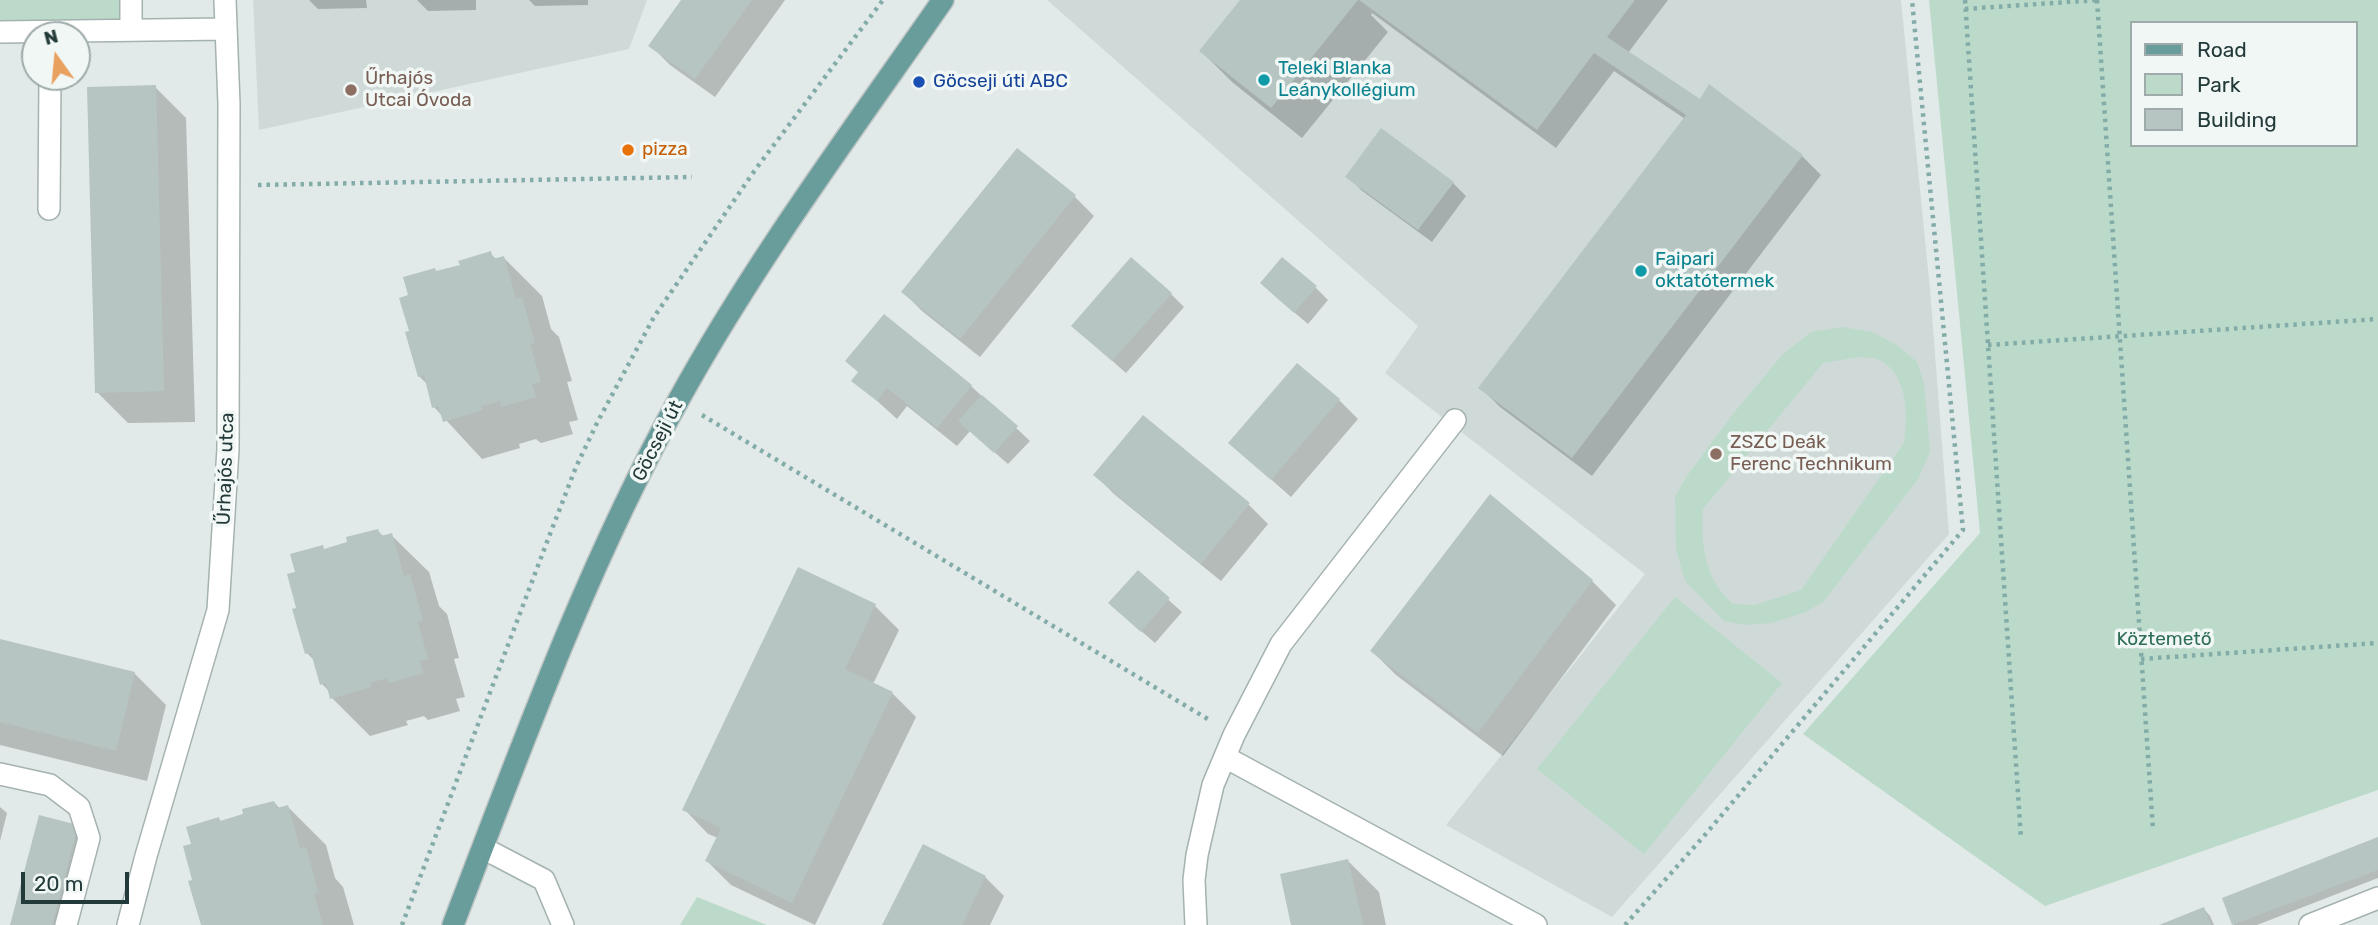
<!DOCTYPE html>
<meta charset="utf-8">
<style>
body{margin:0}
#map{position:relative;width:2378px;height:925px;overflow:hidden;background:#e1eae8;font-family:Rubik,sans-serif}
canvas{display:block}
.legend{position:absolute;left:2130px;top:21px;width:228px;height:126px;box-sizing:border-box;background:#f1f7f5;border:2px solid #9eabaa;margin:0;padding:9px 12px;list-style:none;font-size:21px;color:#223a39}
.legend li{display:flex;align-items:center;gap:14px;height:35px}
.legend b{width:35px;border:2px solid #9eabaa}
.north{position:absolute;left:21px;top:21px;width:70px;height:70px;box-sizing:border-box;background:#f1f7f5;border:2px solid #9eabaa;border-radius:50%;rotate:345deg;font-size:19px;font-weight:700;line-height:28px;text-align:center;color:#223a39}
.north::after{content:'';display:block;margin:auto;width:24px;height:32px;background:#e9a160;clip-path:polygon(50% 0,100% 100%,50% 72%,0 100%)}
.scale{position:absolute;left:21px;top:872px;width:108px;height:32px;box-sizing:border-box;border:4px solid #223a39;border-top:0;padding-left:9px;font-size:21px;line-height:24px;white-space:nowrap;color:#223a39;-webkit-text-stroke:5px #f1f7f5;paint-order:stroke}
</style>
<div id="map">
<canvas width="2378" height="925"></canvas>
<ul class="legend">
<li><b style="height:9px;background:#689d9c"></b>Road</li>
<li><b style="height:19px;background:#bbdaca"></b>Park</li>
<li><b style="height:19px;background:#b6c5c2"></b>Building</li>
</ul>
<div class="north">N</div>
<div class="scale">20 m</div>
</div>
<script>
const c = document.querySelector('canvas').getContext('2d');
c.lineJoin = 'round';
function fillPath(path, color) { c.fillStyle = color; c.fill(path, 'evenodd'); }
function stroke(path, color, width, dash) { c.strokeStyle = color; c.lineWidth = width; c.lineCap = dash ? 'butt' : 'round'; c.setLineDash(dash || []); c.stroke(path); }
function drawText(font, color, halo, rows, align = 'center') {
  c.font = font + ' Rubik,sans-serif'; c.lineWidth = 7; c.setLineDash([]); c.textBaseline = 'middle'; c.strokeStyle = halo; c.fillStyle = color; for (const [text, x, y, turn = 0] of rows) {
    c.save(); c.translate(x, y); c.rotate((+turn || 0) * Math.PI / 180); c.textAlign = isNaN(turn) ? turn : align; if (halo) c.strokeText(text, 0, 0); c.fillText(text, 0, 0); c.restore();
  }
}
fillPath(new Path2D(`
 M 253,0 L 647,0 L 629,49 L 259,130 Z
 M 1047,0 L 1901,0 L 1930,289 L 1949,534 L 1612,917 L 1446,825 L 1645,574 L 1385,373 L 1418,326 Z`), '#cfdad8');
fillPath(new Path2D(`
 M 0,0 L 130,0 L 131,30 L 0,31 Z
 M 1929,0 L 2378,0 L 2378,790 L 2045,906 L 1803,734 L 1980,533 ZM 2131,23 L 2355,23 L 2355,145 L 2131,145 Z
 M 1843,327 L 1872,332 L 1897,345 L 1917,362 L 1924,383 L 1930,452 L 1918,479 L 1824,601 L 1806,612 L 1772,623 L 1746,625 L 1724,621 L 1685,581 L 1676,549 L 1675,497 L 1687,476 L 1733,414 L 1783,354 L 1811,332 ZM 1859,357 C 1866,358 1875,357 1881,361 C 1908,375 1908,417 1904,443 L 1801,590 L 1755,605 L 1733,604 C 1704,578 1701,547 1703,509 L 1823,363 Z
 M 1675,597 L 1782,683 L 1644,854 L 1537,769 Z
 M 697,897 L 767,925 L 680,925 Z`), '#bbdaca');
fillPath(new Path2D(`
 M 309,0 L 366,0 L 367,8 L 318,9 Z
 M 417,0 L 476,0 L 476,10 L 428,11 Z
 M 529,0 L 588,0 L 588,5 L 535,6 Z
 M 683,0 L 785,0 L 715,97 L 670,65 L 651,46 Z
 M 1242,0 L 1668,0 L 1628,53 L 1700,101 L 1710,87 L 1802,156 L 1821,175 L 1592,476 L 1500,407 L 1480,387 L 1685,119 L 1614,71 L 1556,148 L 1372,13 L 1371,15 L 1388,32 L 1302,138 L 1232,82 L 1201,51 Z
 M 155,87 L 186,118 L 195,422 L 128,423 L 97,392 Z
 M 1382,130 L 1453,183 L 1466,196 L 1432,242 L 1361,190 L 1348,176 Z
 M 1017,150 L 1075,197 L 1094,216 L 980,357 L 922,311 L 903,292 Z
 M 490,253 L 497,260 L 504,258 L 542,296 L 551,329 L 559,337 L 572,381 L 567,382 L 578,420 L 569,422 L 573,434 L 541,443 L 536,439 L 519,444 L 520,448 L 482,459 L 434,407 L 428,385 L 419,376 L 411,332 L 410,297 L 438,273 L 462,266 Z
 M 1315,287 L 1328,300 L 1308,324 L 1275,296 Z
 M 1171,294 L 1184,307 L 1126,373 L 1073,326 Z
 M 884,317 L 971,386 L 1030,441 L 1008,464 L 970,431 L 957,446 L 907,406 L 897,419 L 854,380 L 860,373 Z
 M 1339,400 L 1358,419 L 1291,497 L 1230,443 Z
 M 1143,418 L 1249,505 L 1268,524 L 1221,581 L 1114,494 L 1095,475 Z
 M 378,531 L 384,537 L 391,535 L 429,572 L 439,606 L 447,614 L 459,658 L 454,659 L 465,697 L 456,699 L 460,711 L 428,720 L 424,716 L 406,721 L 408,725 L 370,736 L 332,698 L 330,692 L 322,684 L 316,662 L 307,653 L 298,609 L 297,573 L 325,550 Z
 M 1138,573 L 1182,612 L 1155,643 L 1124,616 Z
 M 1592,581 L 1616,605 L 1503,756 L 1396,675 L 1372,651 Z
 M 875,606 L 899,630 L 873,684 L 892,693 L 916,717 L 815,925 L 731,885 L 707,861 L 718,838 L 708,834 L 684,809 Z
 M 0,641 L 135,674 L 166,705 L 147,781 L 0,745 Z
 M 274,802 L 280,809 L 288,807 L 326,845 L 335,878 L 343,887 L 354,925 L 202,925 L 194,881 L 194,845 L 219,819 L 222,822 Z
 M 0,807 L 7,813 L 0,841 Z
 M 40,817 L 84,833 L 59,925 L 12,925 Z
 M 2378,839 L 2378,878 L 2257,925 L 2234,925 L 2224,899 Z
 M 1348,861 L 1379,892 L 1386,925 L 1293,925 Z
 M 985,877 L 1004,896 L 990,925 L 884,925 Z
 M 2204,909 L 2210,916 L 2214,925 L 2163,925 Z`), '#0003');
fillPath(new Path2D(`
 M 681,0 L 752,0 L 695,79 L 648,46 Z
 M 1240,0 L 1358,0 L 1271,108 L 1199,51 Z
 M 1359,0 L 1635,0 L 1607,37 L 1700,99 L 1709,84 L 1803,155 L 1572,458 L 1478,388 L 1686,115 L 1594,53 L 1537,130 Z
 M 156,85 L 164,391 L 95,393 L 87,87 Z
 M 1381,128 L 1454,182 L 1418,230 L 1345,177 Z
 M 1017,148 L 1076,195 L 960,339 L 901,292 Z
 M 491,251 L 493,259 L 504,256 L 516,299 L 522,297 L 535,343 L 530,344 L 541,382 L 532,384 L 536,397 L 501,407 L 500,401 L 482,406 L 483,410 L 443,422 L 438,406 L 432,408 L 424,375 L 418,377 L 405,332 L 409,331 L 399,298 L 408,295 L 403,277 L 435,268 L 436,271 L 460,265 L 458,261 Z
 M 1131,257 L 1172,293 L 1112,361 L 1071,326 Z
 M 1282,257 L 1317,286 L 1294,313 L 1260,283 Z
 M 884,314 L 972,385 L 937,428 L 887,388 L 877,401 L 851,381 L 858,372 L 845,361 Z
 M 1297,363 L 1340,399 L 1271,480 L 1228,443 Z
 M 982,395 L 1018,426 L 994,453 L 958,421 Z
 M 1143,415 L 1250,503 L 1201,564 L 1093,475 Z
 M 1490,494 L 1593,580 L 1478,733 L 1370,651 Z
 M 378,529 L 381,536 L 392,533 L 404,576 L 410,574 L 423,620 L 418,622 L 428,659 L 420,661 L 423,673 L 389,683 L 387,678 L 370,683 L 371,687 L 330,699 L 326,683 L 320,685 L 311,653 L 305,654 L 292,609 L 296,608 L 287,574 L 295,572 L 290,554 L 323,545 L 324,549 L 347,542 L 346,537 Z
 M 798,567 L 876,604 L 845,669 L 893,692 L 792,903 L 705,861 L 721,828 L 682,810 Z
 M 1138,570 L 1170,598 L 1141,632 L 1108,603 Z
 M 0,639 L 135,672 L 116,751 L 0,722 Z
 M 274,801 L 277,808 L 288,805 L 300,848 L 306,847 L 318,892 L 314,894 L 323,925 L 201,925 L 188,881 L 192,880 L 183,846 L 191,844 L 186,827 L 219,817 L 220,821 L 243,814 L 242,809 Z
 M 39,815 L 78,825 L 52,925 L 10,925 Z
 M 2378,837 L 2378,870 L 2232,925 L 2222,898 Z
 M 923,844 L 986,876 L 962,925 L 882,925 Z
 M 1348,859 L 1363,925 L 1291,925 L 1280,874 Z
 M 2204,907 L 2211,925 L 2159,925 Z`), '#b6c5c2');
const minor = new Path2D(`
 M 131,0 L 131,30
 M 0,32 L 226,29
 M 49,209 L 50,77
 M 1225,757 L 1536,925
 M 0,774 L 50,785 L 79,807 L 89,838 L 66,925
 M 483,848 L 544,880 L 563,925
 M 128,925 L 146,856 L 218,610 L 228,449 L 229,104 L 225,0
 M 1196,925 L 1194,880 L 1197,855 L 1213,785 L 1234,735 L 1281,644 L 1455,420
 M 2310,925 L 2378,898`);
const major = new Path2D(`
 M 453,925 C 521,748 586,567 678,401 C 755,261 852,131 943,0`);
stroke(minor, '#a4b2b0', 24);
stroke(major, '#bdc4c4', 24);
stroke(new Path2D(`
 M 1965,0 L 2021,839
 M 2097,0 L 2153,830
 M 1965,9 L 2097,0
 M 258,185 L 692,177
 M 1988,345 L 2378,319
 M 702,415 L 1211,721
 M 2141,659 L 2378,643
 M 402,925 L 550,534 L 576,467 L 598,421 L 654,317 L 755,170 L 883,0
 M 1625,925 L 1704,836 L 1963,530 L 1912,0`), '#83aca9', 4.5, [3.5, 5]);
stroke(minor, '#fff', 21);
stroke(major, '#689d9c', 21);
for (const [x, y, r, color] of [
 [1264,80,7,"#0f9aa8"],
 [919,82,7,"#1a4fb4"],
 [351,90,7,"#8d6e63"],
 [628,150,7,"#e8710a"],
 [1641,271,7,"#0f9aa8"],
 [1716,454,7,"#8d6e63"]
]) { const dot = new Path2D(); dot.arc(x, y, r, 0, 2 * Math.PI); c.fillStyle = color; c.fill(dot); stroke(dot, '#f1f7f5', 2.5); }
drawText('19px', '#0d838f', '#f1f7f5', [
 ["Teleki Blanka",1278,69],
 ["Leánykollégium",1278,91],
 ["Faipari",1655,260],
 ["oktatótermek",1655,282]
], 'left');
drawText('19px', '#785e54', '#f1f7f5', [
 ["Űrhajós",365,79],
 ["Utcai Óvoda",365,101],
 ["ZSZC Deák",1730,443],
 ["Ferenc Technikum",1730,465]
], 'left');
drawText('19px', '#164399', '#f1f7f5', [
 ["Göcseji úti ABC",933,82]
], 'left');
drawText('19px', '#c56008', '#f1f7f5', [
 ["pizza",642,150]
], 'left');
drawText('19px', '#223a39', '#f1f7f5', [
 ["Göcseji út",658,441,-63],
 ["Űrhajós utca",226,469,-88]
]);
drawText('19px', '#2f6e56', '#f1f7f5', [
 ["Köztemető",2164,640]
]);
</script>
